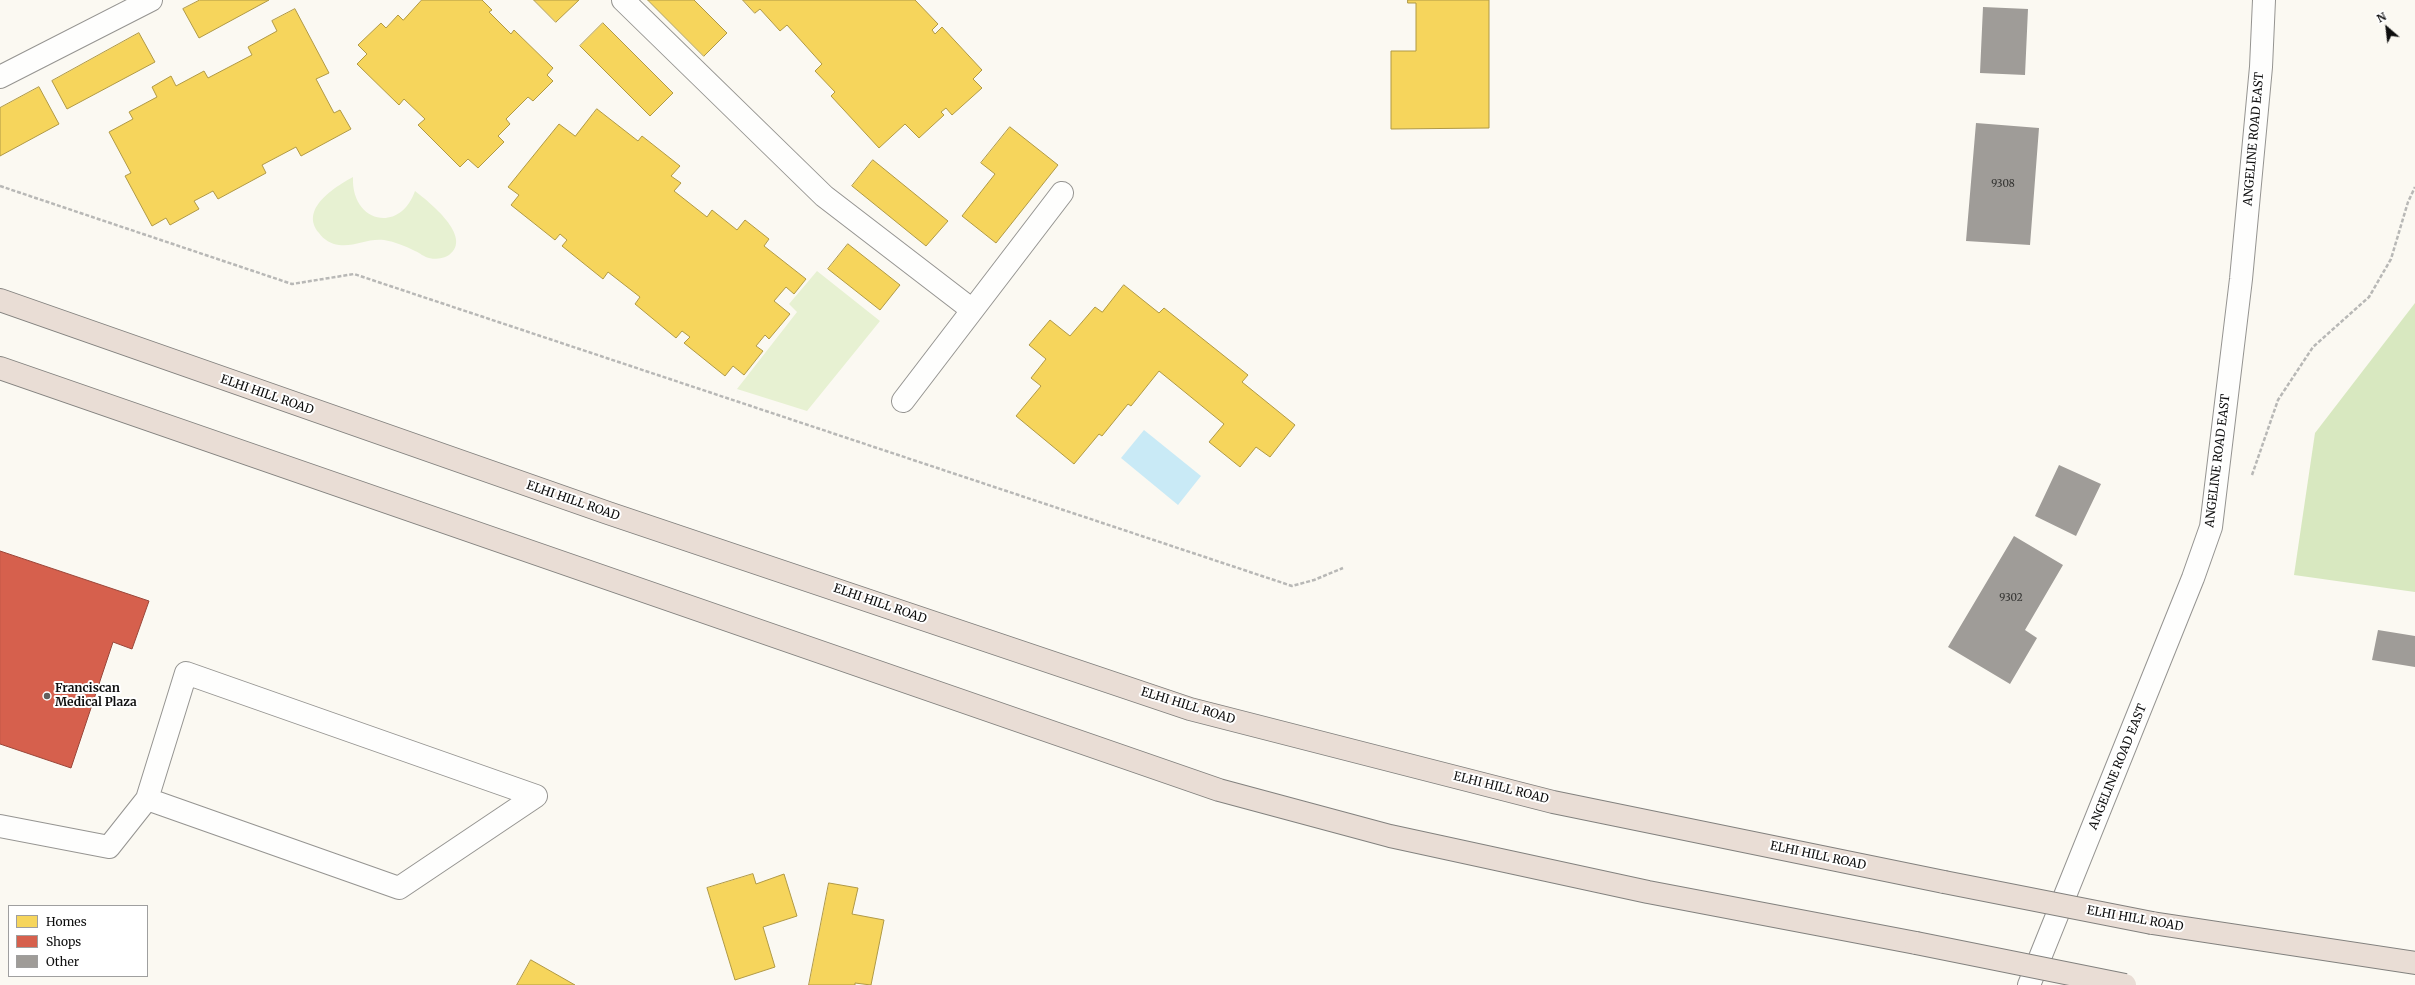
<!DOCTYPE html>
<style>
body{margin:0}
#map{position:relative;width:2415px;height:985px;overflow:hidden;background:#fbf9f2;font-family:Merriweather,serif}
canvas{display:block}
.legend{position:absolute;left:8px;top:905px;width:140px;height:72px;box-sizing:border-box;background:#fff;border:1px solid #9f9f9f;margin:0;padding:5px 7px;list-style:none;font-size:12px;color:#0e0e0e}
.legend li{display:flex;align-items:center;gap:8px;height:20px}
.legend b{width:20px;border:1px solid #9f9f9f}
.north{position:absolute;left:2367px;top:8px;width:40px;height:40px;-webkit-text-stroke:3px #fff;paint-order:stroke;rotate:332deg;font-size:11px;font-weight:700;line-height:16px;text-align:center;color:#0e0e0e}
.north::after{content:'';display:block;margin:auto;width:14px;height:18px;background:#0e0e0e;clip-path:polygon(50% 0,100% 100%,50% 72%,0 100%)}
</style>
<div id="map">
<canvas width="2415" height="985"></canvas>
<ul class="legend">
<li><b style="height:11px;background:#f6d55c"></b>Homes</li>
<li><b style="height:11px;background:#d6604d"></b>Shops</li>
<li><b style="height:11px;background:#9f9c98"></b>Other</li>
</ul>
<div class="north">N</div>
</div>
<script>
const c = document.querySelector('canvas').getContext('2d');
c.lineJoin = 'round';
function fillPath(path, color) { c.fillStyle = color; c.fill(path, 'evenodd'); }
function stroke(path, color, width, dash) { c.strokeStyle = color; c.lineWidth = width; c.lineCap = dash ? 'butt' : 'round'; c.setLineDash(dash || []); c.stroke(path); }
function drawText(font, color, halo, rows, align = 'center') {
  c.font = font + ' Merriweather,serif'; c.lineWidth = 4; c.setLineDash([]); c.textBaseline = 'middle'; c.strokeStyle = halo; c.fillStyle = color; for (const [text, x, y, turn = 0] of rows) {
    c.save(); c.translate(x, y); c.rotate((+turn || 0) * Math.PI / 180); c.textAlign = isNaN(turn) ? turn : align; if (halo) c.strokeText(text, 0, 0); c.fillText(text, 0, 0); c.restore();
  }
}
fillPath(new Path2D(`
 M 353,177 C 351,223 400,234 415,191 C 428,201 474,237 449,255 C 445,258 434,260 429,258 C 424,257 420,253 415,251 C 406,246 395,242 384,240 C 368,238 355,247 339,245 C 331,244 324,240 319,233 C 299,209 335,187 353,177 Z
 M 817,271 L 880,321 L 807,411 L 737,389 L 797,312 L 789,304 Z`), '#e7f1d2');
fillPath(new Path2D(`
 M 2415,303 L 2415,592 L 2294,575 L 2315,433 Z`), '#d8e8c0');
fillPath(new Path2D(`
 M 1144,430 L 1201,476 L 1178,505 L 1121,458 Z`), '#c9eaf6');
const homes = new Path2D(`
 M 200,0 L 269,0 L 199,38 L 183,9 Z
 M 422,0 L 482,0 L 492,10 L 489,12 L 511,34 L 514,30 L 553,68 L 547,75 L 553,81 L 533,101 L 528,97 L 506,119 L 510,124 L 498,136 L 504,142 L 478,168 L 468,159 L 460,167 L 418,125 L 425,119 L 404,99 L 399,105 L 357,64 L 367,54 L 358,45 L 381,23 L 386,28 L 398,15 L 403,20 Z
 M 534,0 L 579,0 L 556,22 Z
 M 648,0 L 694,0 L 727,33 L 704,56 Z
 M 743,0 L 915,0 L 938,24 L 932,30 L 935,34 L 942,27 L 982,70 L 973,79 L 982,88 L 952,115 L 946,108 L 941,112 L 944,115 L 919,138 L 905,124 L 879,148 L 831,96 L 835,92 L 815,71 L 822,64 L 787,25 L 780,31 L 760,9 L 755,13 Z
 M 1408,0 L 1489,0 L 1489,128 L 1391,129 L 1391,51 L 1416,51 L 1416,3 L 1408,3 Z
 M 295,9 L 329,73 L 316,79 L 334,113 L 340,110 L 351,129 L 301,156 L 296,147 L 262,165 L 266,173 L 218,199 L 213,191 L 194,201 L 199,209 L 170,225 L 166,218 L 152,226 L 125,176 L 131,173 L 109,132 L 133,119 L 129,112 L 157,97 L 152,87 L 171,76 L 176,86 L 204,71 L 208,78 L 252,55 L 248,47 L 277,31 L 272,21 Z
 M 603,23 L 673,93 L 650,116 L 580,46 Z
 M 139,33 L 155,62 L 67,109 L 52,81 Z
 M 39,87 L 59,124 L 0,156 L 0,108 Z
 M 597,109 L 638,141 L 642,136 L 680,166 L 671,176 L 681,183 L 674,191 L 707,217 L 712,210 L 737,230 L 745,220 L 769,239 L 764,246 L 806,279 L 794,294 L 786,287 L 774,301 L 790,314 L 769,339 L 765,335 L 756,346 L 763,351 L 744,375 L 733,366 L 725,376 L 684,343 L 690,337 L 682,331 L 676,338 L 635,304 L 640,297 L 608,272 L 603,279 L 562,246 L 567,240 L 560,234 L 555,240 L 511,205 L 519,195 L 508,187 L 559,124 L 575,136 Z
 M 1010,127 L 1058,165 L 996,243 L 962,216 L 995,174 L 981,163 Z
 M 873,160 L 948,221 L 926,246 L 852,186 Z
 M 848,244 L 900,285 L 880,310 L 828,269 Z
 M 1124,285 L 1159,313 L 1164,308 L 1248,375 L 1242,382 L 1295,425 L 1270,457 L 1256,447 L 1240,467 L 1209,442 L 1224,424 L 1159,371 L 1131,406 L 1128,404 L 1102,436 L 1099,434 L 1074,464 L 1016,416 L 1041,386 L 1031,378 L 1046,359 L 1029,345 L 1050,320 L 1070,336 L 1095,307 L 1102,312 Z
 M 753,874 L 756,884 L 784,874 L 797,916 L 763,927 L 775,967 L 735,980 L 707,888 Z
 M 829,883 L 858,888 L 852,914 L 884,920 L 871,985 L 855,983 L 855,985 L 809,985 Z
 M 531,960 L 575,985 L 517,985 Z`);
fillPath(homes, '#f6d55c');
stroke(homes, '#b09945', 1);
const shops = new Path2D(`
 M 0,551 L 149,601 L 132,649 L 113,642 L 71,768 L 0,744 Z`);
fillPath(shops, '#d6604d');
stroke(shops, '#9a473a', 1);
fillPath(new Path2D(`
 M 1983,7 L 2028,9 L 2025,75 L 1980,73 Z
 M 1976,123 L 2039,128 L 2030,245 L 1966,241 Z
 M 2059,465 L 2101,484 L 2076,536 L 2035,516 Z
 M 2014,536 L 2063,565 L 2025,630 L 2037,638 L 2010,684 L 1948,647 Z
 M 2378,630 L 2415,636 L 2415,667 L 2372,660 Z`), '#9f9c98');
const minor = new Path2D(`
 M 623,0 L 824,196 L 971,309
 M 0,77 L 151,0
 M 903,401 L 1062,193
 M 0,826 L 109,847 L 147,799 L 186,673 L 536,796 L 399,888 L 147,799
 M 2029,985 L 2193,578 L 2211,527 L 2241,279 L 2261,67 L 2264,0`);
const highway = new Path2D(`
 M 0,300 L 608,513 L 1190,709 L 1553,802 L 1944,882
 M 0,368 L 1219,790 L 1390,836 L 1648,892 L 1916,943
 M 2152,923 L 2415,963`);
stroke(minor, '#959491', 24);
stroke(highway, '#82817e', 24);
stroke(new Path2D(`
 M 0,186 L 292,284 L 354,274 L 1292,586 L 1314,580 L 1343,568
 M 2252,475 L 2278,400 L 2313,347 L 2369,297 L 2391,259 L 2408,202 L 2415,187`), '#b8b8b6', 2.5, [4, 2]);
stroke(minor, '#fefefd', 22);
stroke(highway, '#e9ddd5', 22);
const highwayBridge = new Path2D(`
 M 1944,882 L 2152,923
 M 1916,943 L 2125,985`);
stroke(highwayBridge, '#82817e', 24, []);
stroke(highwayBridge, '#e9ddd5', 22);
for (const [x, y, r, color] of [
 [47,696,4,"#61605e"]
]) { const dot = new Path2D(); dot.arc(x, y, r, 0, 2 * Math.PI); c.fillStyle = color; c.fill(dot); stroke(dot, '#fff', 1.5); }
drawText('10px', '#323230', null, [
 ["9308",2003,184],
 ["9302",2011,598]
]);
drawText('12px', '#0e0e0e', '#fff', [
 ["ANGELINE ROAD EAST",2254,139,-85],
 ["ELHI HILL ROAD",267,395,19],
 ["ANGELINE ROAD EAST",2218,461,-83],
 ["ELHI HILL ROAD",573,501,19],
 ["ELHI HILL ROAD",880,604,19],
 ["ELHI HILL ROAD",1188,706,17],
 ["ANGELINE ROAD EAST",2118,767,-68],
 ["ELHI HILL ROAD",1501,788,14],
 ["ELHI HILL ROAD",1818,856,12],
 ["ELHI HILL ROAD",2135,919,10]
]);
drawText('bold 12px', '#0e0e0e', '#fff', [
 ["Franciscan",55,689],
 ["Medical Plaza",55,703]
], 'left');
</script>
